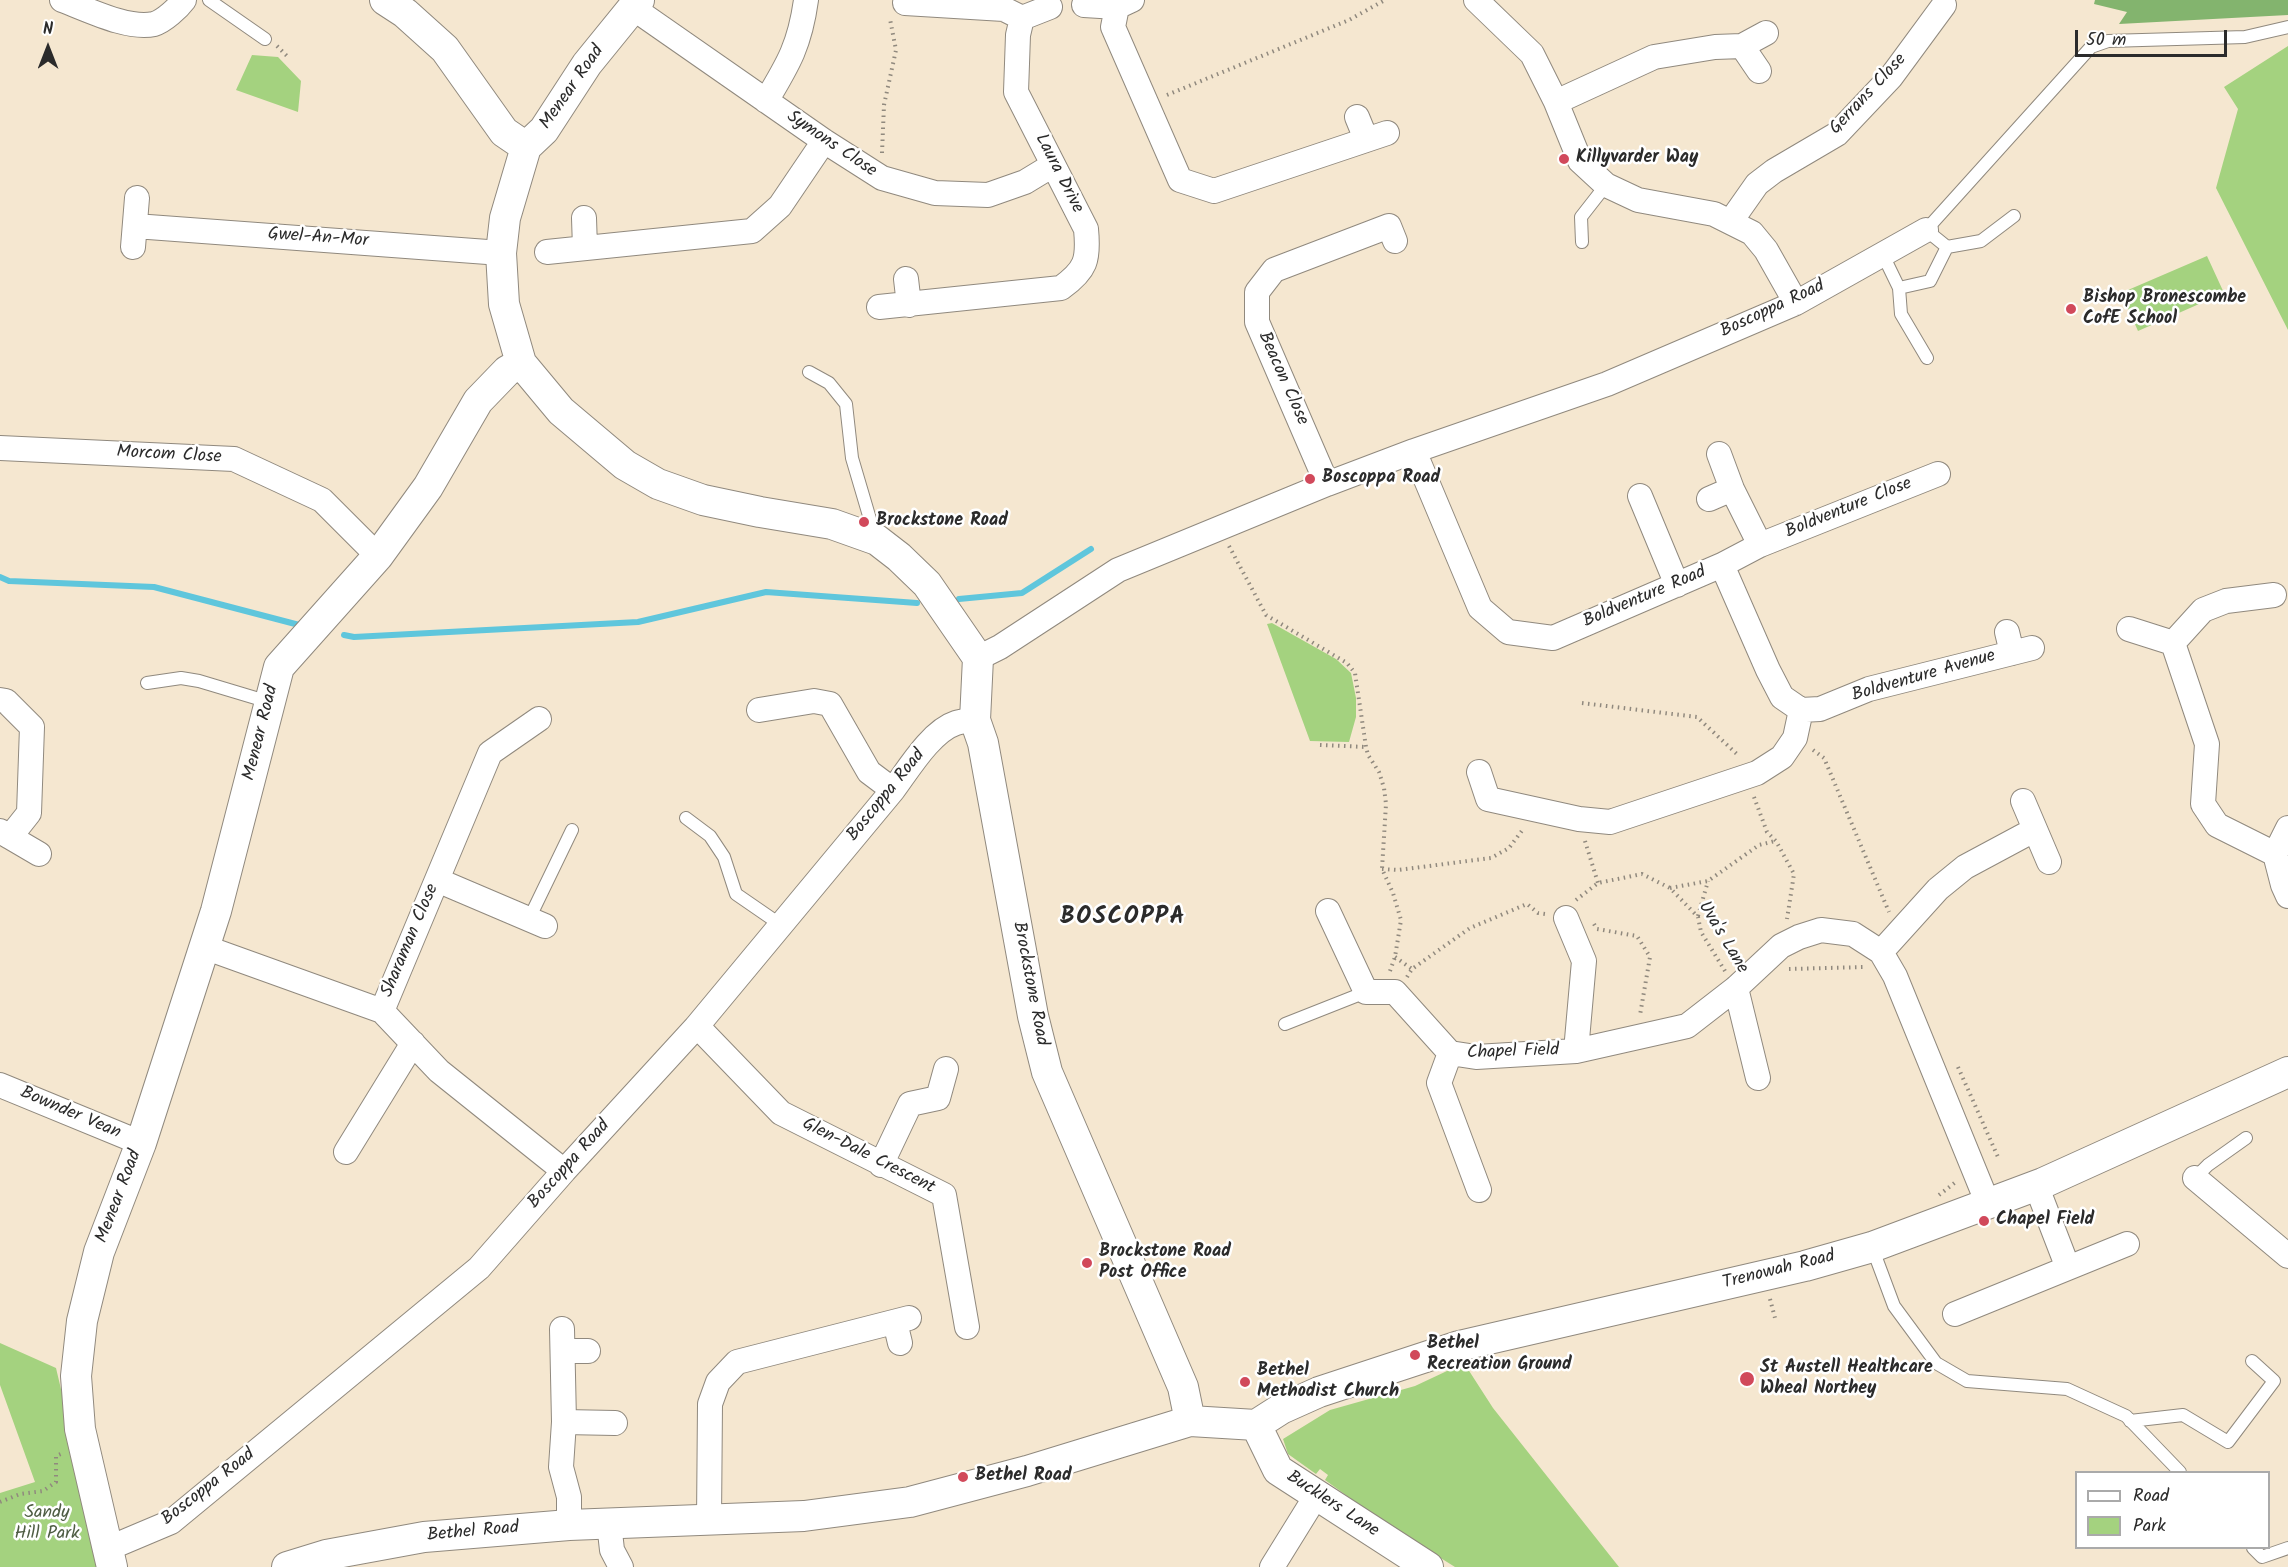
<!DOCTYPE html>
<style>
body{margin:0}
#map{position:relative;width:2288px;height:1567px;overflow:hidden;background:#f5e7d0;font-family:Kalam,sans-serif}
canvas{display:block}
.legend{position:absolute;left:2075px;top:1471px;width:195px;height:78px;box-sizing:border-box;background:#fff;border:2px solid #aaa;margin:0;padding:8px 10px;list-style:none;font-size:18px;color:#2b2b2b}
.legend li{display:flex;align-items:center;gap:12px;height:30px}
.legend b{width:30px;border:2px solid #aaa}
.north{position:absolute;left:18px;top:18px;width:60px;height:60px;-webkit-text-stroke:4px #fff;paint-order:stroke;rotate:0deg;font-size:16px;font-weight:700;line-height:24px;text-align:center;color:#2b2b2b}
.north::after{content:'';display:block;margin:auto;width:21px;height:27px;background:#2b2b2b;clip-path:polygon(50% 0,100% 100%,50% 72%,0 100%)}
.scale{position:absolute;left:2075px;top:30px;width:152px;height:27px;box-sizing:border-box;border:3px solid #2b2b2b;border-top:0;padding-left:8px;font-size:18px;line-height:21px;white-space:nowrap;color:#2b2b2b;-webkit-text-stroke:4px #fff;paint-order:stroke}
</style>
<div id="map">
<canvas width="2288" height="1567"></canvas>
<ul class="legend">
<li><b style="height:8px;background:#fff"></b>Road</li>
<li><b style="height:16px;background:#a4d27f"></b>Park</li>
</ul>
<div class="north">N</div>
<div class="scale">50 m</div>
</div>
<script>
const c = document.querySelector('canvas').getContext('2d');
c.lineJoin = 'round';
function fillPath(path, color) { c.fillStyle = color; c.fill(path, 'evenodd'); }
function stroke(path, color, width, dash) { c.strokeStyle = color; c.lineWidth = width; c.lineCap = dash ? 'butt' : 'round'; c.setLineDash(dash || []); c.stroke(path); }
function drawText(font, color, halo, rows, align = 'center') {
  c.font = font + ' Kalam,sans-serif'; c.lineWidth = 5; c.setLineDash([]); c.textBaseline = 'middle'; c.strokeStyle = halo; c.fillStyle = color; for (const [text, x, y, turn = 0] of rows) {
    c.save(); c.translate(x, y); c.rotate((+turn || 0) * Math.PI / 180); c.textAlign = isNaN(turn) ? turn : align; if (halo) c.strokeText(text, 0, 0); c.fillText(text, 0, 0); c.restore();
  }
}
fillPath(new Path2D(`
 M 2288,46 L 2288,330 L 2216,188 L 2238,109 L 2224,87 Z
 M 252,55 L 278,57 L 301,81 L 298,112 L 236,90 Z
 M 2207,256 L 2224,293 L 2138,331 L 2121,293 Z
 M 1272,623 L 1336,659 L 1351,673 L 1356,698 L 1356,717 L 1349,742 L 1310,741 L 1267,624 Z
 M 0,1343 L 56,1368 L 103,1567 L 0,1567 L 0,1493 L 35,1482 L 0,1385 Z
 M 1464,1363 L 1493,1408 L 1619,1567 L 1455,1567 L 1383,1522 L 1325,1480 L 1328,1475 L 1320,1469 L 1316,1474 L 1288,1454 L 1283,1439 L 1330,1410 L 1415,1386 Z`), '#a4d27f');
fillPath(new Path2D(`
 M 2095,0 L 2288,0 L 2288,15 L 2119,24 L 2127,12 L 2094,4 Z`), '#83b46e');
stroke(new Path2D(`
 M 0,577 L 9,581 L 154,587 L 303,626
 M 959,599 L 1022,593 L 1091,549
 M 344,635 L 354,637 L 638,622 L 766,592 L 917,603`), '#5fc6dc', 6);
const service = new Path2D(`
 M 209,0 L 265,39
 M 1582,242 L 1581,217 L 1606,185
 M 1947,247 L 1981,241 L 2014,216
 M 1883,255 L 1899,288 L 1901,314 L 1927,358
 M 1899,288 L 1930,281 L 1947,247 L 1926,230 L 2091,47 L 2108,41 L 2245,37 L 2288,27
 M 809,372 L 829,383 L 846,404 L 852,458 L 875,536
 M 147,683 L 181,678 L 199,681 L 269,702
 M 686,818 L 710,836 L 724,857 L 736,894 L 781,925
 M 529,919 L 572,830
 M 1285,1024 L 1366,992
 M 2195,1178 L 2208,1165 L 2246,1138
 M 1872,1247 L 1894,1306 L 1936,1363 L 1967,1381 L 2067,1389 L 2126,1416 L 2180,1472
 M 2130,1421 L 2183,1415 L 2228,1442 L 2274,1381 L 2252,1361
 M 2253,1548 L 2262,1557 L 2288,1548`);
const minor = new Path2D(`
 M 62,0 C 87,9 128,30 154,24 C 164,21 178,8 184,0
 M 1132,0 L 1117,7 L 1113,27 L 1180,180 L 1214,191 L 1387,133
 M 1476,0 L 1532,54 L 1556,102 L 1580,161 L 1606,185 L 1638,200 L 1714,214 L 1752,233 L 1766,250 L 1796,303
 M 1084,5 L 1117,7
 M 633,8 L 824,141 L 882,178 L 935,193 L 988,195 L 1025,182 L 1053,165
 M 1022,18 L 1050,7
 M 1742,46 L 1759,71
 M 766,101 C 789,63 800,44 806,0
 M 1556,102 L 1654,57 L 1715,47 L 1742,46 L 1766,33
 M 1357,117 L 1366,139
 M 584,218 L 585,248
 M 1731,221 L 1757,184 L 1774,171 L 1837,134 L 1891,77 L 1944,5
 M 135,226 L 501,253
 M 133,247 L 137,198
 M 547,252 L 752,231 L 780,206 L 824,141
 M 906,279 L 909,305
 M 879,307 L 1061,288 C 1086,270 1089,260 1086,229 L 1016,92 L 1018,35 L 1022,18 L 1004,9 L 905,3
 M 0,448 L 234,459 L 322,500 L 378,556
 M 1414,451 L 1480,608 L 1508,632 L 1553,638 L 1722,565 L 1760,545 L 1938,474
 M 1719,454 L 1732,489 L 1760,545
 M 1327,484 L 1257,322 L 1257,292 L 1274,270 L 1389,226 L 1395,241
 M 1640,496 L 1677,585
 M 1709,499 L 1732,489
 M 1722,565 L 1768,670 L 1782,697 L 1801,710
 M 2274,595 L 2226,601 L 2203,610 L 2173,643 L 2207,744 L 2203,804 L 2217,825 L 2275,854
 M 2129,629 L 2173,643
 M 2007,632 L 2012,653
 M 978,658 L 1000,647 L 1118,570 L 1327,484 L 1414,451 L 1607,384 L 1796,303 L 1926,230
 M 0,700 L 6,701 L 32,727 L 29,813 L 10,837 L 0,831
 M 759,710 L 814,701 L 830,704 L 869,772 L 893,790
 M 1801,710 L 1820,709 L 1869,689 L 2032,648
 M 1479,772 L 1488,799 L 1579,819 L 1610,822 L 1757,773 L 1782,757 L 1795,738 L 1801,710
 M 2023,801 L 2049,862
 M 2288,828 L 2275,854 L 2283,885 L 2288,896
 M 10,837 L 39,854
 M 437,880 L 545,926
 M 1328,911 L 1366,992 L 1395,992 L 1450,1053 L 1476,1057 L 1576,1051 L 1687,1026 L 1736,988 L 1781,946 L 1799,937 L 1821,930 L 1853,934 L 1881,952 L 1895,976 L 1988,1204
 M 1566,918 L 1584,961 L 1576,1051
 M 204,947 L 382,1011 L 439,1071 L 564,1171
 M 1881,952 L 1938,889 L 1965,867 L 2034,830
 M 1736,988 L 1758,1078
 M 382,1011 L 490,753 L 539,719
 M 697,1026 L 781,1113 L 944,1195 L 967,1327
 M 1450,1053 L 1439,1083 L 1479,1190
 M 0,1085 L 141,1143
 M 346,1152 L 413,1043
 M 881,1165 L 910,1104 L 938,1098 L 946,1069
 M 2195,1178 L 2288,1256
 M 2068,1268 L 2127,1244
 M 1955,1314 L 2068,1268 L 2036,1185
 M 895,1322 L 900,1343
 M 562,1329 L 564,1422 L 561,1467 L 569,1497 L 569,1525
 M 563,1351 L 588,1351
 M 564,1422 L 615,1423
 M 709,1520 L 710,1404 L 718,1382 L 737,1362 L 909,1318
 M 609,1523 L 612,1550 L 621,1567
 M 107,1549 L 171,1522 L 479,1268 L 564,1171 L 697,1026 L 893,790 C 908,770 931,731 956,723 C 962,721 969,721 975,720
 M 1272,1567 L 1316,1496`);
const tertiary = new Path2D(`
 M 385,0 L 405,13 L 445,49 L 504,132 L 526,147
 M 639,0 L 587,64 L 544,130 L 526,147 L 505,218 L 501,253 L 504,304 L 521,363 L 561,411 L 625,465 L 658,484 L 703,500 L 760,512 L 832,524 L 877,540 L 899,557 L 927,584 L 978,658 L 975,720 L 983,743 L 1033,1016 L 1047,1072 L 1183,1387 L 1190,1421
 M 1256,1425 L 1281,1409 L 1319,1392 L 1459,1346 L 1805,1266 L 1872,1247 L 2043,1183 L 2288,1072
 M 1256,1425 L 1278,1470 L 1428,1567
 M 112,1567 L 80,1429 L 76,1376 L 82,1321 L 99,1252 L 141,1143 L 216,911 L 279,667 L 378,556 L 428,487 L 478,401 L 507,371 L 521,363
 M 287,1567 L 326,1555 L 424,1537 L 569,1525 L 804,1516 L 910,1502 L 1027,1471 L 1190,1421 L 1256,1425`);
stroke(service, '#90897e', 14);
stroke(minor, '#90897e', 26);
stroke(tertiary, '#90897e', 32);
stroke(new Path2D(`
 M 277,46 L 287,56
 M 1167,95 L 1349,20 L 1385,0
 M 882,153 L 884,105 L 896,50 L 890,19
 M 1229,546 L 1266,615 L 1347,663 L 1355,673 L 1366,747 L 1368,755 L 1379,772 L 1384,788 L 1386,804 L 1382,869 L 1393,893 L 1401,920 L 1395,957 L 1390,971
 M 1582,703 L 1697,717 L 1739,756
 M 1320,745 L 1366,747
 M 1813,750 L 1824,758 L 1889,912
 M 1754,797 L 1767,832 L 1776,841 L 1794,874 L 1787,919
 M 1585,841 L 1598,883
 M 1382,869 L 1398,870 L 1491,858 L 1509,848 L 1524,828
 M 1670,888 L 1708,881 L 1759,845 L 1775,841
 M 1576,900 L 1598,883 L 1642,874 L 1670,888 L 1698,917 L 1701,932 L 1725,971
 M 1698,916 L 1708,881
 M 1594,924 L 1597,929 L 1637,936 L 1650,957 L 1640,1015
 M 1395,957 L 1412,969
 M 1789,969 L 1865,967
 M 1407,977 L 1412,969 L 1470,928 L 1527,904 L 1538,913 L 1545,914
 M 1958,1067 L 1998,1157
 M 1939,1195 L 1957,1181
 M 1770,1299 L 1775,1318
 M 0,1502 L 20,1494 L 43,1491 L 56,1482 L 56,1456 L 63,1453`), '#90897e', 4, [1.5, 4.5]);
stroke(service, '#fff', 12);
stroke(minor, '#fff', 24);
stroke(tertiary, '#fff', 30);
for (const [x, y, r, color] of [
 [1564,159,6,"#d1495b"],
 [2071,309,6,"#d1495b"],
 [1310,479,6,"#d1495b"],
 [864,522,6,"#d1495b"],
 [1984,1221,6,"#d1495b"],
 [1087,1263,6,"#d1495b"],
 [1415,1355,6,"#d1495b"],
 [1747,1379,8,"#d1495b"],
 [1245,1382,6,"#d1495b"],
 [963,1477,6,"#d1495b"]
]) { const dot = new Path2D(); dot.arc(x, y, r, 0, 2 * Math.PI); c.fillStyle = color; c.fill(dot); stroke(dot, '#fff', 2); }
drawText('18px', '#2b2b2b', '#fff', [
 ["Menear Road",573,88,-55],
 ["Gerrans Close",1869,95,-47],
 ["Symons Close",831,145,34],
 ["Laura Drive",1058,174,63],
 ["Gwel-An-Mor",318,239,4],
 ["Boscoppa Road",1773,310,-25],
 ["Beacon Close",1282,379,66],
 ["Morcom Close",169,456,3],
 ["Boldventure Close",1849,509,-22],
 ["Boldventure Road",1645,598,-23],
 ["Boldventure Avenue",1924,677,-16],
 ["Menear Road",262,733,-76],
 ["Boscoppa Road",887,796,-51],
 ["Uva's Lane",1722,938,59],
 ["Sharaman Close",411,941,-67],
 ["Brockstone Road",1029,984,79],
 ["Chapel Field",1513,1053,-2],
 ["Bownder Vean",70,1114,23],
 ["Glen-Dale Crescent",868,1157,27],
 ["Boscoppa Road",570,1165,-48],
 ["Menear Road",120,1197,-69],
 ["Trenowah Road",1779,1271,-14],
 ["Boscoppa Road",209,1488,-38],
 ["Bucklers Lane",1332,1505,33],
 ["Bethel Road",473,1533,-5]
]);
drawText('bold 18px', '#2b2b2b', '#fff', [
 ["Killyvarder Way",1576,159],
 ["Bishop Bronescombe",2083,299],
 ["CofE School",2083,320],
 ["Boscoppa Road",1322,479],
 ["Brockstone Road",876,522],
 ["Chapel Field",1996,1221],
 ["Brockstone Road",1099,1253],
 ["Post Office",1099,1274],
 ["Bethel",1427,1345],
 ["Recreation Ground",1427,1366],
 ["St Austell Healthcare",1760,1369],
 ["Wheal Northey",1760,1390],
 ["Bethel",1257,1372],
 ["Methodist Church",1257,1393],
 ["Bethel Road",975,1477]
], 'left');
drawText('18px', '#4f5d44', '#fff', [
 ["Sandy",47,1514],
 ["Hill Park",47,1535]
]);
c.letterSpacing = '1.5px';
drawText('bold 24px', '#2b2b2b', '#fff', [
 ["BOSCOPPA",1123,919]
]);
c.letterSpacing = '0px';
</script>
